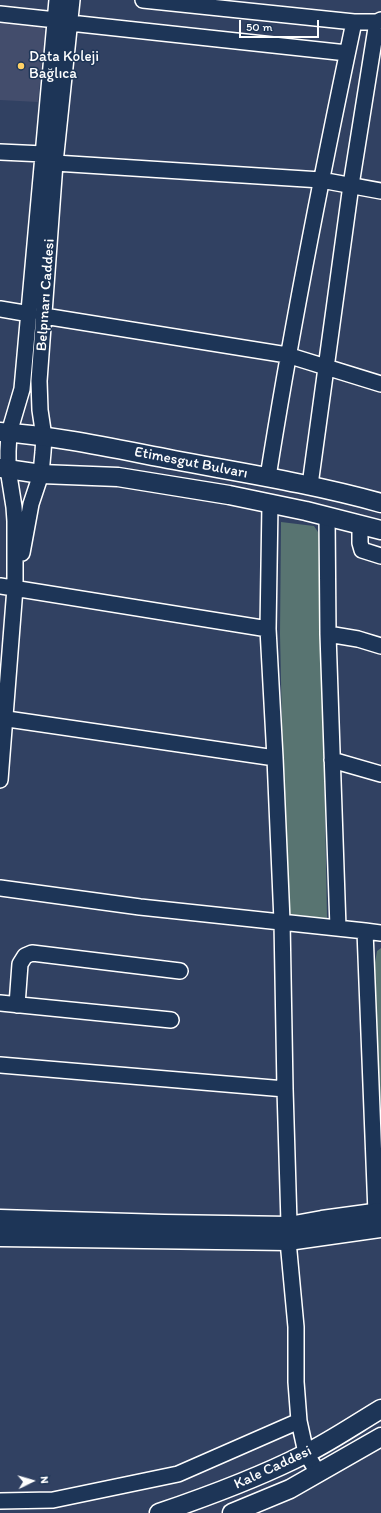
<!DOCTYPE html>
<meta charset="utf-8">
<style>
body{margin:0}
#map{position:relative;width:381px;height:1513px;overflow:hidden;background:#314162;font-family:Itim,sans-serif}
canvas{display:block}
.north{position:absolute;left:12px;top:1461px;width:40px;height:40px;-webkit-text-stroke:3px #1d3557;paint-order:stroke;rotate:85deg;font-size:11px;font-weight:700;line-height:16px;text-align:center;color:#fff}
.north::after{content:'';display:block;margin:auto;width:14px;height:18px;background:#fff;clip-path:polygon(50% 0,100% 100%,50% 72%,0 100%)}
.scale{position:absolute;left:239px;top:20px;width:80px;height:18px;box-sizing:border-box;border:2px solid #fff;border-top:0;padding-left:5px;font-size:12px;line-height:14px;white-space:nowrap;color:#fff;-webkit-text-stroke:3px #1d3557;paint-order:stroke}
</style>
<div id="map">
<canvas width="381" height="1513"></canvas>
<div class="north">N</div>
<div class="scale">50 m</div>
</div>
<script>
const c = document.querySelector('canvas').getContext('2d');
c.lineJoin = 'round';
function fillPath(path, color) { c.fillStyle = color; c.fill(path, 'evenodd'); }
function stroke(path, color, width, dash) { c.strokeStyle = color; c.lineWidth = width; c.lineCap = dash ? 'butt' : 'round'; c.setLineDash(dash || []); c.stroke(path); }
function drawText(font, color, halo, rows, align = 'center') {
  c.font = font + ' Itim,sans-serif'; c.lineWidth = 3; c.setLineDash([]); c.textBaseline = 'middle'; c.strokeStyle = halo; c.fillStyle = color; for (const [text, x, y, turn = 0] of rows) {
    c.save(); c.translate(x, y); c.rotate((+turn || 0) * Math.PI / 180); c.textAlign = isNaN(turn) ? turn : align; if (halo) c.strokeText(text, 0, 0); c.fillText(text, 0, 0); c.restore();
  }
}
fillPath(new Path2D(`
 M 0,20 L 39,24 L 45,31 L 38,102 L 0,100 Z`), '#434d6c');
fillPath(new Path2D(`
 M 281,522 L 314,526 L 318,532 L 320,539 L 327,918 L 286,914 L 280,634 Z
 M 381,948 L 381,1116 L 373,974 L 377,951 Z`), '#587471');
const minor = new Path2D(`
 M 143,0 L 354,22 L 377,22 L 381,20
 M 0,14 L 56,20
 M 70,23 L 347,53
 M 0,152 L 44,154
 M 55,163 L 321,180 L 381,191
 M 0,309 L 30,314
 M 44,316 L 287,355 L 381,384
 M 268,477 C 292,325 322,173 354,22
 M 310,485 L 351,185 L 377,22
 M 270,504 L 268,629 L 275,758 L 282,921 L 285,1089 L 289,1223 L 288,1241 L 296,1327 L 296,1382 L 299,1421 L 306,1453 L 318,1473
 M 327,516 L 328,634 L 338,928
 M 360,525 L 360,543 L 362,550 L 381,556
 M 22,553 L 31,504 L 41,474 L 43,452 L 44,437 L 40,410 L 39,381 L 55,163 L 72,0
 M 0,586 L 268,629
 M 328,634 L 358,639 L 381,646
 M 0,718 L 275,758
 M 332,760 L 381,774
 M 0,780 L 15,588 L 15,521 L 14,507 L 8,469 L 8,451 L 9,433 L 22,389 L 57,0
 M 0,888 L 140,907 L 365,931 L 376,1213
 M 365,931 L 381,933
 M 0,1003 L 171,1020
 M 17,1005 L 20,964 L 25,956 L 32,953 L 180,971
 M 0,1065 L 285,1089
 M 0,1501 L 53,1500 L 178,1474 L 299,1421`);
const major = new Path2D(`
 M 0,432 C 58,436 116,449 174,460 C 243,473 313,484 381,503
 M 0,468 L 41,474 L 118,477 L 229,495 L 306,511 L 381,530
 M 0,1219 L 164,1224 L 289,1226 L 322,1220 L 381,1212
 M 0,1237 L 288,1241 L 381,1228
 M 159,1513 C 209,1496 258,1478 305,1454 C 331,1441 356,1424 381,1409
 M 232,1513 L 290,1489 L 381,1437`);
stroke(minor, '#fff', 18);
stroke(major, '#fff', 21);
stroke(minor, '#1d3557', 15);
stroke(major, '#1d3557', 18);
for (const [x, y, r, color] of [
 [21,66,4,"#ffd166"]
]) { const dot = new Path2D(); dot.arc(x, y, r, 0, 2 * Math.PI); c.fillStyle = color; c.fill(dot); stroke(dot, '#1d3557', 1.5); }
drawText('15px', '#fff', '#1d3557', [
 ["Data Koleji",29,57],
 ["Bağlıca",29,74]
], 'left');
drawText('15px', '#fff', '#1d3557', [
 ["Belpınarı Caddesi",46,295,-86],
 ["Etimesgut Bulvarı",191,463,11],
 ["Kale Caddesi",273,1468,-25]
]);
</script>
